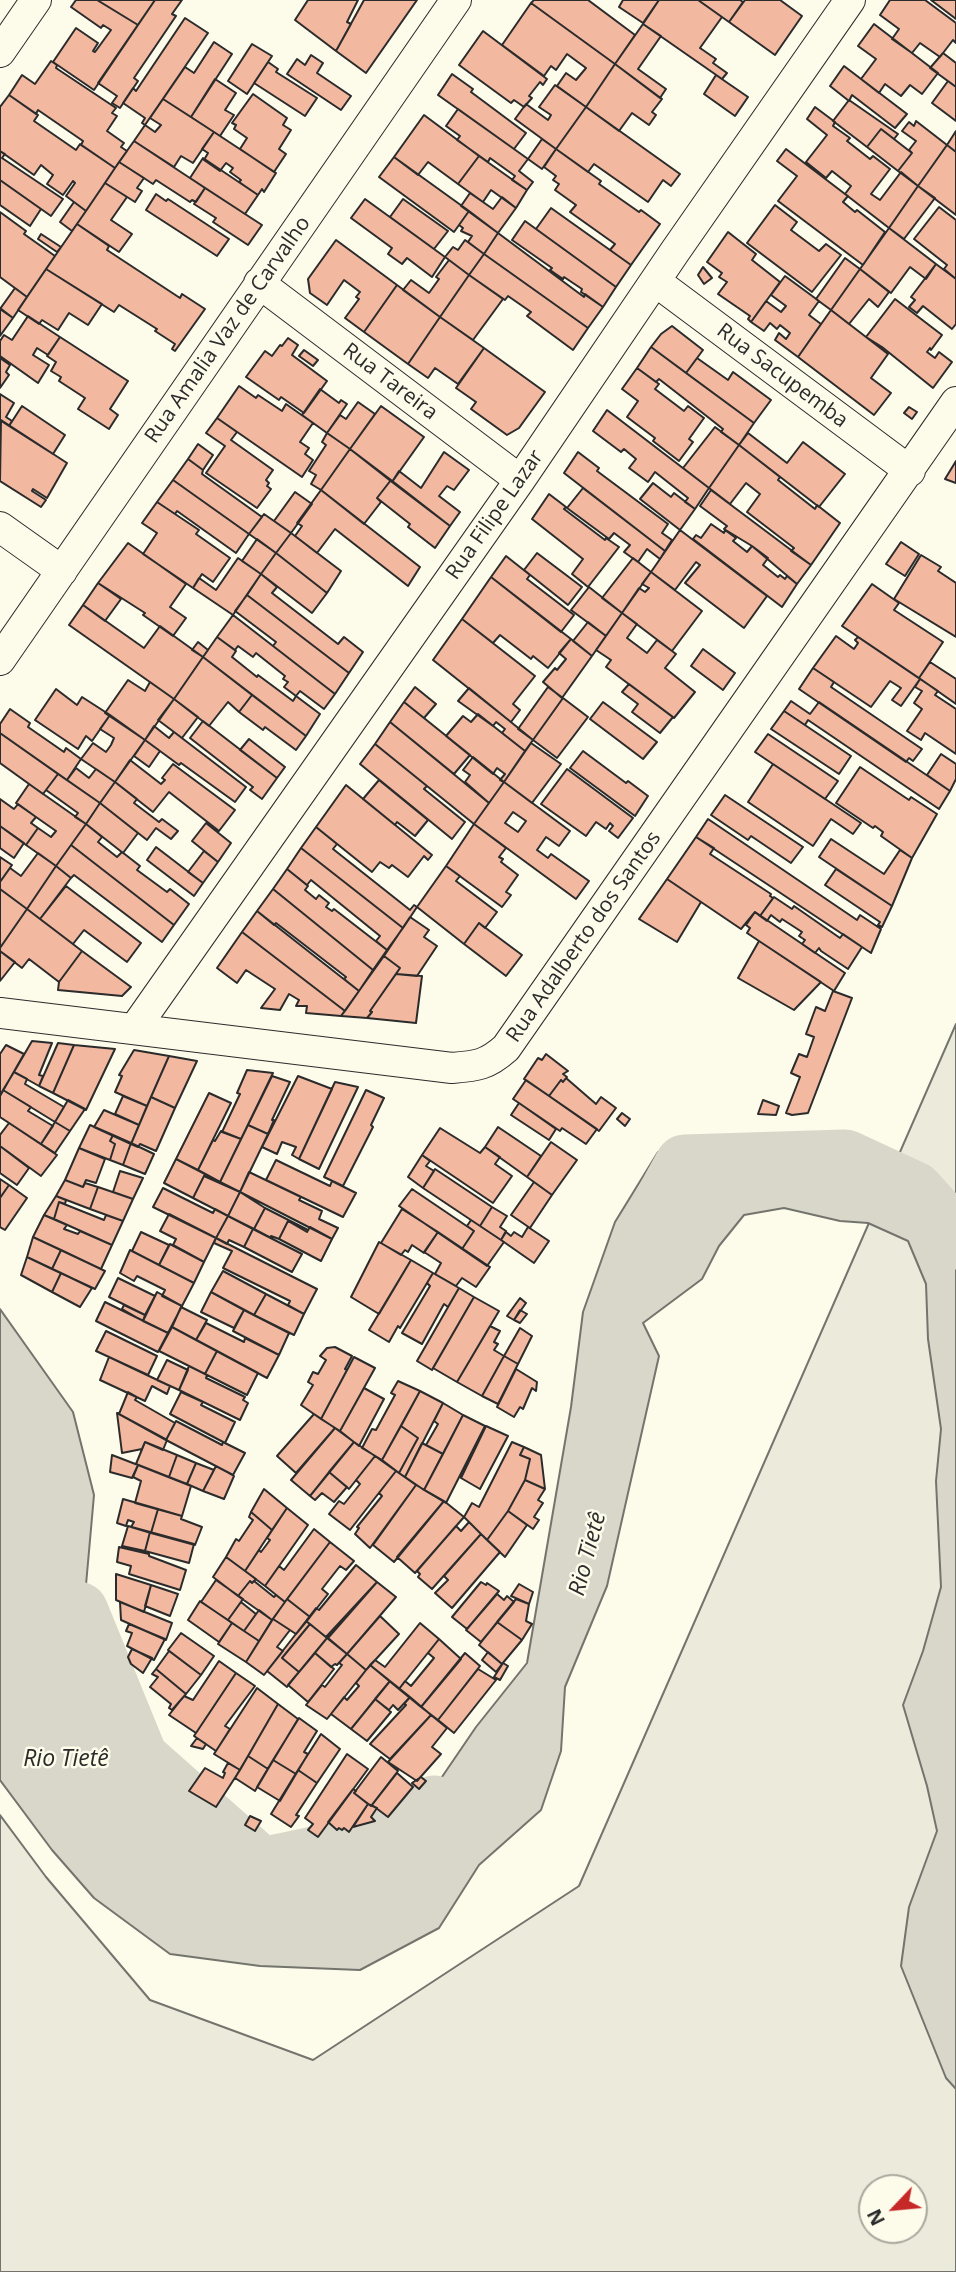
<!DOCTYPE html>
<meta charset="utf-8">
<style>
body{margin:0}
#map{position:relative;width:956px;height:2272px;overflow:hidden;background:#fdfbea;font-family:"Open Sans",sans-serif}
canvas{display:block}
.north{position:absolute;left:858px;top:2174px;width:70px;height:70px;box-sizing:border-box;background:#fdfbea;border:2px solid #a9a89e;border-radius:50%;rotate:244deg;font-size:19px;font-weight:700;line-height:28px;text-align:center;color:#2b2b2b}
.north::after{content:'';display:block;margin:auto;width:24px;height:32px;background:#c62828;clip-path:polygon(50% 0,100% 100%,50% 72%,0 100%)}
</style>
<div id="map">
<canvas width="956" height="2272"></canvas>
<div class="north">N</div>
</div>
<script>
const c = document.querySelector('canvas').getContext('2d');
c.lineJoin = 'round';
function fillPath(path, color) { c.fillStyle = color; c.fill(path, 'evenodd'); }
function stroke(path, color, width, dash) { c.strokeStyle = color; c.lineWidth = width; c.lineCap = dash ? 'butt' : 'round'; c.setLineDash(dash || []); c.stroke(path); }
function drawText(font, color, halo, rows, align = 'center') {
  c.font = font + ' "Open Sans",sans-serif'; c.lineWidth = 5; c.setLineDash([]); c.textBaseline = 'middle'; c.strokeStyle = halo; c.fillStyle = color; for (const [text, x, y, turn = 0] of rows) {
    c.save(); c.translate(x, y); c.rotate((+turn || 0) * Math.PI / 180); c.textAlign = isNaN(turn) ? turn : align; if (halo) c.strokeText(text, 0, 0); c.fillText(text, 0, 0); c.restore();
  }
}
const green = new Path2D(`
 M 956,1024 L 956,2272 L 0,2272 L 0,1815 L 46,1877 L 150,2000 L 313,2060 L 579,1886 ZM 872,2188 L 914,2188 L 914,2230 L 872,2230 Z`);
fillPath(green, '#ecebdb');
stroke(green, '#74746e', 2);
const water = new Path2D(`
 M 827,1144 L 894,1167 L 956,1204 L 956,2089 L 946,2078 L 901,1966 L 909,1907 L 937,1831 L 927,1786 L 903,1705 L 923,1651 L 941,1587 L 936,1481 L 941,1429 L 928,1339 L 926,1284 L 908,1241 L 868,1223 L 840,1221 L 784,1208 L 744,1215 L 719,1246 L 702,1279 L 643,1323 L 659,1356 L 607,1586 L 565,1687 L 561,1751 L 541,1810 L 479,1865 L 439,1928 L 360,1970 L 260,1966 L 170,1954 L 94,1898 L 52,1850 L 0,1780 L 0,1309 L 73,1412 L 94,1495 L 85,1596 L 110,1692 L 134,1752 L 189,1833 L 243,1869 L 301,1874 L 365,1846 L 429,1796 L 476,1727 L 527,1663 L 571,1407 L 583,1312 L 615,1222 L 658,1152 L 701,1165 L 787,1163 Z`);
fillPath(water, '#d8d7c9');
stroke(water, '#74746e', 2);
stroke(new Path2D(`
 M 662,1207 L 685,1165 L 845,1160 L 914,1192 L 956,1239
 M 78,1612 L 138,1759 L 261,1868 L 386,1842 L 434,1806`), '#d8d7c9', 61);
const building = new Path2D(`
 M 76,0 L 97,0 L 138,25 L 94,90 L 53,62 L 76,28 L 98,43 L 93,51 L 95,52 L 111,30 L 103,25 L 101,28 L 71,7 Z
 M 97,0 L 155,0 L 138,25 Z
 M 155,0 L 182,0 L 172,14 L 176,16 L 134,78 L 138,81 L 120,108 L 112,103 L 117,96 L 98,83 Z
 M 308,0 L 358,0 L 347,22 L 351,24 L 336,51 L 295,20 Z
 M 364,0 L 417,0 L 366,73 L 336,51 Z
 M 534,0 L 588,0 L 635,35 L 615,64 L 531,3 Z
 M 623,0 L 659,0 L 643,23 L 619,7 Z
 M 659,0 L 698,0 L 722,17 L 700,48 L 716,59 L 713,63 L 727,73 L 722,79 L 643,24 Z
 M 698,0 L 740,0 L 743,2 L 729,22 Z
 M 745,0 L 780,0 L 802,16 L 775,55 L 729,22 Z
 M 890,0 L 925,0 L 956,23 L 956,43 L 953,40 L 940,57 L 920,43 L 912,53 L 892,39 L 899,29 L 880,15 Z
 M 931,0 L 956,0 L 956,19 Z
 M 531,3 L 615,64 L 586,107 L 557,86 L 566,73 L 576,80 L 586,68 L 567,54 L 556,70 L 551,66 L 544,76 L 502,45 Z
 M 185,18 L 208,33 L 145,125 L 142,123 L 145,118 L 123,103 L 133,88 L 136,91 Z
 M 643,24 L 661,36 L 638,69 L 666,89 L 660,98 L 615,64 Z
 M 874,24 L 938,73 L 922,94 L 910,85 L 901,96 L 885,84 L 879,93 L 861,79 L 876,59 L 858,46 Z
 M 483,31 L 547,79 L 543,85 L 540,82 L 529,96 L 532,98 L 524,107 L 514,100 L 511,103 L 459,65 Z
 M 214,42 L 232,54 L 191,117 L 163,99 L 185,67 L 194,73 Z
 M 252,44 L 272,56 L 247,94 L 228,81 Z
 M 943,53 L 956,63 L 956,87 L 930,68 Z
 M 311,55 L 323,63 L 317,73 L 351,96 L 341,110 L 287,74 L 297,59 L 305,65 Z
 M 51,61 L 57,65 L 56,68 L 116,108 L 112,113 L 117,116 L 107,131 L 124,143 L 121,147 L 127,151 L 115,168 L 81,145 L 83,141 L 38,110 L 36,114 L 9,95 L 22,75 L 35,84 Z
 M 268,62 L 278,69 L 276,72 L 317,98 L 305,116 L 254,83 Z
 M 615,64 L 662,99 L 652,112 L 656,115 L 649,125 L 632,113 L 619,131 L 586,107 Z
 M 844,66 L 907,114 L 895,128 L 852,95 L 849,101 L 830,86 Z
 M 452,74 L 473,89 L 471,92 L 526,133 L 514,149 L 438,95 Z
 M 716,75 L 748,97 L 735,116 L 704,94 Z
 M 215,79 L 236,93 L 225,110 L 234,115 L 220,136 L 191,117 Z
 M 948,81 L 956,87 L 956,121 L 932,103 Z
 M 555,85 L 586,107 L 556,149 L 515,119 L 526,104 L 548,120 L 551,115 L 539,107 Z
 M 253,94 L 287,118 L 283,125 L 291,130 L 279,149 L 286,154 L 274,172 L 240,149 L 247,138 L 234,129 L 236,125 L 232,123 Z
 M 9,95 L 38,115 L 34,121 L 76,150 L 80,144 L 115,168 L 86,211 L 66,196 L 75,183 L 73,181 L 63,195 L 47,184 L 53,175 L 41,165 L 34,175 L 0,151 L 0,107 Z
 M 163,99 L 214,132 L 193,163 L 181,156 L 174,167 L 134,141 L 145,125 L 155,132 L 161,125 L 150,118 Z
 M 849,100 L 898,134 L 894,139 L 881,129 L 867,147 L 833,121 Z
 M 586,107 L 680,174 L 671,186 L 663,180 L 648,202 L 594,164 L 588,172 L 556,149 Z
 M 815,107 L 835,122 L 833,126 L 850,138 L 847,141 L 870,159 L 873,156 L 890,169 L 871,194 L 880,200 L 901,172 L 918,186 L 889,228 L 845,194 L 851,186 L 832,171 L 826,178 L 806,162 L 827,135 L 807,119 Z
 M 458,109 L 528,159 L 519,171 L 533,182 L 527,190 L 512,180 L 515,176 L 490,158 L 488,162 L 457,140 L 460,136 L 446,126 Z
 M 424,115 L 479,156 L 458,184 L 428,162 L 418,175 L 394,157 Z
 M 916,121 L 947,145 L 918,186 L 898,171 L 912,153 L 909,150 L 916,141 L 902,131 L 909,122 L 914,126 Z
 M 881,129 L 912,153 L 898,171 L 867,147 Z
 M 956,131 L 956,152 L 947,145 Z
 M 214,132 L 276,173 L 264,192 L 262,189 L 258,195 L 239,182 L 241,180 L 230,172 L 233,168 L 226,163 L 220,171 L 204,160 L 208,153 L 202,149 Z
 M 542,139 L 556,149 L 542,169 L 528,159 Z
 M 134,141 L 205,188 L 196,202 L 192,200 L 190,202 L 156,180 L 153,184 L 119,162 Z
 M 947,145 L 956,152 L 956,215 L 918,186 Z
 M 556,149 L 601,181 L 599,184 L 639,212 L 641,210 L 660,224 L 631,265 L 610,250 L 615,244 L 570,212 L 576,205 L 555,190 L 559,184 L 553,180 L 556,176 L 544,167 Z
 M 786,149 L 845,194 L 848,196 L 843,202 L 855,212 L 857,210 L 885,232 L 863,265 L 778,201 L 797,176 L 777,161 Z
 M 0,151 L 5,154 L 2,158 L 63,199 L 51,216 L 0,180 Z
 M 479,156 L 527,190 L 516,208 L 491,190 L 483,202 L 458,184 Z
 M 394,157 L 469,211 L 454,232 L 379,177 Z
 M 203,158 L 258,195 L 245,214 L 190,178 Z
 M 119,162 L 144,178 L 137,188 L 142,191 L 135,202 L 105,183 Z
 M 0,180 L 41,209 L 30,226 L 0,205 Z
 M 105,183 L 127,197 L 111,220 L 132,234 L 119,252 L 77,224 Z
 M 918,186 L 935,198 L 904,239 L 889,228 Z
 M 205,188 L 262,225 L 248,245 L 213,222 L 216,218 L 194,204 Z
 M 470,193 L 493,209 L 502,197 L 516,208 L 498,233 L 461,206 Z
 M 156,194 L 166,201 L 168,199 L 229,239 L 217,256 L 146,210 Z
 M 365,199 L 445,257 L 432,277 L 407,258 L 402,264 L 388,254 L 392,248 L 351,218 Z
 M 403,199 L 448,231 L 434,249 L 390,217 Z
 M 74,202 L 86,211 L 72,231 L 60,222 Z
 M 775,205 L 797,222 L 791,230 L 819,251 L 826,244 L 841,255 L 812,292 L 747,243 Z
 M 939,207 L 956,220 L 956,279 L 944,269 L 947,265 L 914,239 Z
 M 551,208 L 631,265 L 616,287 L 536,229 Z
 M 469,211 L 498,233 L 484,254 L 468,242 L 472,236 L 461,231 L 463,228 L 459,225 Z
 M 0,212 L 26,231 L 24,234 L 55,256 L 27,297 L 0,277 Z
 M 525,221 L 616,287 L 603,307 L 581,292 L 582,289 L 564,277 L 563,279 L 550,270 L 552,268 L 512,240 Z
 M 77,224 L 109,246 L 107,250 L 180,298 L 182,294 L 205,309 L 175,351 L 172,349 L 175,344 L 155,331 L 157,329 L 119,305 L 114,312 L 46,269 Z
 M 889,228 L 936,264 L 926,279 L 910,267 L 891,293 L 860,269 Z
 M 728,232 L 756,254 L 752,260 L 780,282 L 751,322 L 748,319 L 750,316 L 718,294 L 727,282 L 719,277 L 722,273 L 707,262 Z
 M 498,233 L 584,297 L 585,294 L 603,307 L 588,328 L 484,254 Z
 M 41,234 L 61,247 L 57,252 L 38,239 Z
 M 336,240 L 397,285 L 364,332 L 345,318 L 359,299 L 356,297 L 360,292 L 344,280 L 327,305 L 310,293 L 308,279 Z
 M 465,240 L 484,254 L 469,275 L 445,257 L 453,247 L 458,250 Z
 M 484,254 L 588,328 L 573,350 L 527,316 L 531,312 L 508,296 L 505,300 L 469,275 Z
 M 845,258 L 860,269 L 831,310 L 816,299 Z
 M 449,260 L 469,275 L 440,317 L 403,290 L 411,280 L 429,293 L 439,279 L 436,277 Z
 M 936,264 L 956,279 L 956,324 L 952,329 L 923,306 L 917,313 L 909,307 L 915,300 L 911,297 Z
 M 703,267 L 712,278 L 704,284 L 698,275 Z
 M 46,269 L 102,304 L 88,325 L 69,313 L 58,330 L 42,320 L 39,324 L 18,310 Z
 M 860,269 L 889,292 L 878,307 L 869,299 L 849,324 L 831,310 Z
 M 469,275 L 503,299 L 473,340 L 440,317 Z
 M 785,276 L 819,301 L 809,315 L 821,324 L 798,357 L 775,340 L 779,333 L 786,339 L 790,333 L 780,325 L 777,329 L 770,323 L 764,331 L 751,322 L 766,301 L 781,312 L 786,306 L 771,295 Z
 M 397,285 L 440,317 L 408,364 L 364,332 Z
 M 15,288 L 27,297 L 13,318 L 0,309 Z
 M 895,299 L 942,335 L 931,350 L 930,348 L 927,352 L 935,358 L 939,352 L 952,362 L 933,388 L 882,347 L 866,337 Z
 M 0,308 L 13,318 L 0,336 Z
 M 831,310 L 888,354 L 871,378 L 891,393 L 874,415 L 798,357 Z
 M 28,316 L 60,337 L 48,355 L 37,348 L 33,355 L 49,365 L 38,383 L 0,356 L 0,341 L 4,335 L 12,340 Z
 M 440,317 L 484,348 L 458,384 L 435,368 L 428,378 L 408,364 Z
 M 672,326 L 703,350 L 686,373 L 651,347 L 661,334 Z
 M 60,337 L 128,381 L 110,409 L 118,415 L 109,429 L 78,409 L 85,398 L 59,381 L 61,377 L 51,371 L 56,362 L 47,356 Z
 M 288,338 L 298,345 L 292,355 L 327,381 L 304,413 L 281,397 L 279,400 L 246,377 L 265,351 L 272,356 L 280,345 L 282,346 Z
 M 651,347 L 754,423 L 739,445 L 721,432 L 723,429 L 704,414 L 659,379 L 656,382 L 637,368 Z
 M 484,348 L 545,392 L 519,428 L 507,435 L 471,409 L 476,402 L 456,388 Z
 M 304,350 L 318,360 L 313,366 L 299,356 Z
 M 0,358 L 10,365 L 6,372 L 9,375 L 0,388 Z
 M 697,358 L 728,380 L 733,372 L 771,400 L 754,423 L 686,373 Z
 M 637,368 L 659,384 L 655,389 L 684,411 L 688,406 L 704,418 L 689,439 L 693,442 L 679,461 L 653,441 L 655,438 L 627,417 L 638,401 L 622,389 Z
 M 239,386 L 256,398 L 258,395 L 282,411 L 286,404 L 313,423 L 300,442 L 309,448 L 305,454 L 313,460 L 302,477 L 217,418 Z
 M 320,389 L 339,403 L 341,400 L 347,404 L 327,433 L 302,415 Z
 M 0,394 L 14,403 L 6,417 L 12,421 L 9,426 L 0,420 Z
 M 358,402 L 375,414 L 350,449 L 327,433 L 340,415 L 346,419 Z
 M 22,406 L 65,435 L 53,454 L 9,426 Z
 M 381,406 L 424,437 L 392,482 L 350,449 Z
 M 909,407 L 917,412 L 912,419 L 904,413 Z
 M 607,410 L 709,488 L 695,509 L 685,502 L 688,498 L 655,472 L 648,482 L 629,468 L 636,459 L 624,449 L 621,452 L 593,431 Z
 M 217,418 L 237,432 L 231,440 L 273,470 L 266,480 L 269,483 L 267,486 L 271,489 L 257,508 L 206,473 L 225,446 L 206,433 Z
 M 1,420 L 67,463 L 47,498 L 33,489 L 32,491 L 46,500 L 41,507 L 0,481 Z
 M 715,427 L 739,445 L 709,488 L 683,468 Z
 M 327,433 L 350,449 L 321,490 L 311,484 L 316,475 L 309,471 L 326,445 L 322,442 Z
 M 748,433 L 787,463 L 803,442 L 845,474 L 819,507 L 739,445 Z
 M 198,444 L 213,455 L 203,470 L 188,459 Z
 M 739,445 L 780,477 L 778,480 L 815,509 L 817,505 L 840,523 L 811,565 L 791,551 L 794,548 L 747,512 L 760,494 L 746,483 L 730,504 L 709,488 Z
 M 350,449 L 391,480 L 377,498 L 381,502 L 364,524 L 321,490 Z
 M 444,452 L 469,470 L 454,490 L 447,486 L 439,496 L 460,512 L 450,526 L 392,482 L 399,471 L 421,488 Z
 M 578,452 L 599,468 L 597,471 L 668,524 L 662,533 L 672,540 L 665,551 L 564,473 Z
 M 188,459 L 203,470 L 202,474 L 262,517 L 249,534 L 173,480 Z
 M 956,461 L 956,483 L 945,479 Z
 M 173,480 L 249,534 L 236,553 L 177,511 L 175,514 L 157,502 Z
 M 391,480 L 450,526 L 435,548 L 408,527 L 410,524 L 377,498 Z
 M 653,483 L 671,497 L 674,493 L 695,509 L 680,530 L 640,499 Z
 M 583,488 L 665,551 L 660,559 L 647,549 L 638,562 L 624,552 L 630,545 L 614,533 L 609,539 L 567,508 Z
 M 321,490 L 420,567 L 408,586 L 335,529 L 317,553 L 295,536 L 302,526 L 297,523 Z
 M 711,490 L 811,565 L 797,584 L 752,546 L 724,529 L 727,526 L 700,506 Z
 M 295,492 L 312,504 L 291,533 L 274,521 Z
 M 549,494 L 566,507 L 564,509 L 605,540 L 606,538 L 619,547 L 588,587 L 572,574 L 583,559 L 532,519 Z
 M 157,502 L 199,530 L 196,534 L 230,558 L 213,582 L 202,574 L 193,588 L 143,554 L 157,533 L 142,523 Z
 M 264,514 L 291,533 L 276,553 L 249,534 Z
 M 711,524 L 724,533 L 725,530 L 736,538 L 733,541 L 747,552 L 752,546 L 768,558 L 763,565 L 778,577 L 780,575 L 785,579 L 787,576 L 797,584 L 782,607 L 693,539 L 696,535 L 701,538 Z
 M 680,530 L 767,596 L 744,628 L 685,583 L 700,565 L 696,562 L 675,590 L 651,572 Z
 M 291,533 L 341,571 L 327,593 L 276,553 Z
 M 257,539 L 276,553 L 261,574 L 242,561 Z
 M 901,542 L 919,554 L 905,576 L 886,564 Z
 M 128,543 L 186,584 L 170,607 L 186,618 L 173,636 L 143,615 L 145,613 L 98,583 Z
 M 276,553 L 327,593 L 312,613 L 261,574 Z
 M 537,553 L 582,587 L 568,605 L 524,570 Z
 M 921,555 L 941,567 L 938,571 L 956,583 L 956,637 L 894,599 Z
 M 506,556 L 530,575 L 527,579 L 574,615 L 561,632 L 491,577 Z
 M 238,558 L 261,574 L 233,615 L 193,588 L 199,578 L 216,590 Z
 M 633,558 L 651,572 L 622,613 L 602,598 Z
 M 651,572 L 702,611 L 672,651 L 622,613 L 639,588 L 645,592 L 649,588 L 642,584 Z
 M 261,574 L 277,587 L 272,593 L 338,644 L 344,637 L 363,652 L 349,673 L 247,595 Z
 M 491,577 L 571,639 L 548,668 L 533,656 L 531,659 L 500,635 L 493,643 L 462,619 Z
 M 98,583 L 121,599 L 105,621 L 83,605 Z
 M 872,584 L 899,603 L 894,610 L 943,642 L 919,678 L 842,626 Z
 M 589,587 L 622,613 L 606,636 L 571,610 Z
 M 247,595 L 349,673 L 335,694 L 273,646 L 276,642 L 235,611 Z
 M 83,605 L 144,648 L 160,626 L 203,657 L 174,699 L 69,625 Z
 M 622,613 L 637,624 L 627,638 L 647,653 L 657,640 L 672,651 L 676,654 L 665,668 L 695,692 L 674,718 L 606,667 L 611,660 L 596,650 Z
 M 233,615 L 335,694 L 324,709 L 300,691 L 296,696 L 284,687 L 288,682 L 283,679 L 285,676 L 256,653 L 253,657 L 238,646 L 235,650 L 217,637 Z
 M 462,619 L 535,676 L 513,704 L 520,710 L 511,722 L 433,660 Z
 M 588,622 L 606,636 L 592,656 L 573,641 Z
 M 836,636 L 854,649 L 858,643 L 855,640 L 858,637 L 920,679 L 901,706 L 892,700 L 901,688 L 890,681 L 871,707 L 813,668 Z
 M 217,637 L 236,651 L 232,657 L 257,677 L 258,675 L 293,701 L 296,696 L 320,714 L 306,736 L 203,657 Z
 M 571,639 L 592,656 L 562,698 L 543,682 L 555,668 L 557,670 L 566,659 L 559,653 Z
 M 198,642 L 208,650 L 203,657 L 192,650 Z
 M 703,649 L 735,673 L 723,690 L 691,666 Z
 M 203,657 L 252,695 L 239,712 L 228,702 L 209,726 L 174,699 Z
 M 930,662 L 956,679 L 956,704 L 919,678 Z
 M 813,668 L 834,682 L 831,687 L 922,749 L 913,761 L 909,758 L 906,762 L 799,689 Z
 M 920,679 L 938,691 L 935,695 L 956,709 L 956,754 L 925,733 L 921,740 L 907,731 L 922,709 L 914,703 L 922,691 L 915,687 Z
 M 128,680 L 145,691 L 150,682 L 174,699 L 145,740 L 105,713 Z
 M 629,684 L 673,717 L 660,733 L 632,712 L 638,704 L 622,692 Z
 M 415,687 L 436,704 L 424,718 L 404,702 Z
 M 548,687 L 563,698 L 533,740 L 518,729 Z
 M 469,688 L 533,740 L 525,751 L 502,733 L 505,729 L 496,722 L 493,726 L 458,701 Z
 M 56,689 L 77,705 L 82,697 L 110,715 L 92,741 L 86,736 L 78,749 L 35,720 Z
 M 252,695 L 306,736 L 296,750 L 265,727 L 263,730 L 239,712 Z
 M 563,698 L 588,717 L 557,758 L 533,740 Z
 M 174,699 L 198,717 L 182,738 L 158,720 Z
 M 791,701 L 810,714 L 819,702 L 950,791 L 939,809 L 808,720 L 805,725 L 784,711 Z
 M 404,702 L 470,755 L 454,774 L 390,722 Z
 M 603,702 L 657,742 L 643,759 L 590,719 Z
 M 10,709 L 30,723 L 28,727 L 64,752 L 66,748 L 81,759 L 67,780 L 0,733 L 0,724 Z
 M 784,711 L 851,756 L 839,774 L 771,729 Z
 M 478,714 L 525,751 L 504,782 L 500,780 L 505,774 L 497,768 L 493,774 L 446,736 L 463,716 L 471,722 Z
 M 110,715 L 145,740 L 115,782 L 81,759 L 93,743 L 106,752 L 111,745 L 114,738 L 100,729 Z
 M 203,721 L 277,778 L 262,799 L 250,790 L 253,787 L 190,738 Z
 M 390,722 L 489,803 L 474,824 L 375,744 Z
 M 154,726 L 169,738 L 174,732 L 246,787 L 235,802 L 181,763 L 179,765 L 145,740 Z
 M 0,733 L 58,774 L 43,794 L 0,763 Z
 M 768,734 L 838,781 L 825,799 L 755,752 Z
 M 249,739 L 285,767 L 277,778 L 240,750 Z
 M 145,740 L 160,751 L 149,767 L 134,756 Z
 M 531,743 L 561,764 L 532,803 L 504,782 Z
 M 375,744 L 427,786 L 424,789 L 465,822 L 452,839 L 360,764 Z
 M 583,751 L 626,783 L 628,781 L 648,796 L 635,816 L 570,768 Z
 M 941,754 L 956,764 L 956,779 L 950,791 L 927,775 Z
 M 473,757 L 504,782 L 489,803 L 465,782 L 470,775 L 463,770 Z
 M 130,760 L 161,784 L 165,780 L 162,778 L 173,764 L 235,810 L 219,831 L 169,792 L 153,812 L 115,782 Z
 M 773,764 L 861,823 L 853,834 L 831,819 L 813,846 L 748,802 Z
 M 860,767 L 909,800 L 911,797 L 937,814 L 912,858 L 881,836 L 883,832 L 875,826 L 873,828 L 836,803 Z
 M 76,768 L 89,778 L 96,769 L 115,782 L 100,803 L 67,780 Z
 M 567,769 L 633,818 L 618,838 L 609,831 L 613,826 L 610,823 L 606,829 L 596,822 L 586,836 L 541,804 Z
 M 58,774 L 100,803 L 86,824 L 75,817 L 78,813 L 46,790 Z
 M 379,780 L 428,820 L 415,836 L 397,822 L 395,825 L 363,799 Z
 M 115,782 L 137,799 L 134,803 L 159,822 L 162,819 L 178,831 L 171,839 L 156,828 L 147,840 L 100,803 Z
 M 504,782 L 570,831 L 559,846 L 546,837 L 537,850 L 548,858 L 551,854 L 589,881 L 576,899 L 474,824 ZM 513,812 L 526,821 L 518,832 L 505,823 Z
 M 29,784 L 86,824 L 56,866 L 26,845 L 38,828 L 51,837 L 56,831 L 16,803 Z
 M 346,785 L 432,855 L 428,860 L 424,856 L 408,877 L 392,865 L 389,868 L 380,862 L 372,872 L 316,827 Z
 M 725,795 L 803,847 L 791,863 L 751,836 L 748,840 L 711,815 Z
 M 0,799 L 14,809 L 18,804 L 36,817 L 31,823 L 38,828 L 26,845 L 0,826 Z
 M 100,803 L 138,833 L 123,853 L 86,824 Z
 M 708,819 L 857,920 L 860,915 L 881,929 L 871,953 L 696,837 Z
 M 206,823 L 231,843 L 218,862 L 192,841 Z
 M 86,824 L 102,837 L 98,842 L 117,857 L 122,852 L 140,866 L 137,870 L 167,892 L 170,889 L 189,904 L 174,925 L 71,845 Z
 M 474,824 L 506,848 L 499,857 L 503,859 L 501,862 L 518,875 L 506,892 L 511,895 L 502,907 L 446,866 Z
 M 0,826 L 24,843 L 14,858 L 0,848 Z
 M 316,827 L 337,844 L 333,849 L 410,910 L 414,905 L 417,907 L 403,928 L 301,848 Z
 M 696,837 L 714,848 L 710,854 L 771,894 L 770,896 L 773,898 L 760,916 L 755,912 L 741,929 L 667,879 Z
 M 831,839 L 884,874 L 900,850 L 912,858 L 892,906 L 819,857 Z
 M 71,845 L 174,925 L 162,942 L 74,875 L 71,878 L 56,866 Z
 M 156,847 L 203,883 L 194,896 L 147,860 Z
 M 301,848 L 403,928 L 387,950 L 376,941 L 380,936 L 311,880 L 307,885 L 287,869 Z
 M 204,851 L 218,862 L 203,883 L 188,872 Z
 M 38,853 L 56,866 L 27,909 L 0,889 L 0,882 L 10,868 L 21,876 Z
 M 0,857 L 12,865 L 0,882 Z
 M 56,866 L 71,878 L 40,919 L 27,909 Z
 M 446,866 L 460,876 L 456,881 L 497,912 L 485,928 L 479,923 L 464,944 L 417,907 Z
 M 287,869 L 308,886 L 305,890 L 316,899 L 319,895 L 329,903 L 326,907 L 332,911 L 334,909 L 387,950 L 373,970 L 273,889 Z
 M 836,869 L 892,906 L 882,927 L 878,925 L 880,922 L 825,885 Z
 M 667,879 L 701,902 L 677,942 L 639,919 Z
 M 66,886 L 141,943 L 127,962 L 84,930 L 73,944 L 40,919 Z
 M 0,889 L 27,909 L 0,948 Z
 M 273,889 L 373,970 L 359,991 L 344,979 L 346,977 L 276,923 L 274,925 L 257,911 Z
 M 774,897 L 792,909 L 794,906 L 840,938 L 843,934 L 862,947 L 848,969 L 821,951 L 819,948 L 815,953 L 802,944 L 805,940 L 799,936 L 802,932 L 782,919 L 780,922 L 771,915 L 767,921 L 760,916 Z
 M 27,909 L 82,951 L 59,982 L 29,959 L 22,968 L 0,951 L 0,948 Z
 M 257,911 L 359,991 L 345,1011 L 242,932 Z
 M 755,912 L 845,973 L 834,991 L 747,933 L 750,928 L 746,925 Z
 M 410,917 L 429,930 L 424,937 L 437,946 L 417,976 L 396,974 L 400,968 L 384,956 Z
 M 479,923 L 522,955 L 506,976 L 464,944 Z
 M 242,932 L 345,1011 L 341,1016 L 306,1013 L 307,1006 L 296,1006 L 299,1000 L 289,994 L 280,1010 L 261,1008 L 275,989 L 246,970 L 237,983 L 217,968 Z
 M 759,941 L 821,982 L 794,1010 L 738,978 Z
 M 0,951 L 15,962 L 0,981 Z
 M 82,951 L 131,987 L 122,996 L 58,990 L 59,982 Z
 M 384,956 L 400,968 L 370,1011 L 372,1012 L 367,1018 L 341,1016 Z
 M 396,974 L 422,976 L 416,1023 L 367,1018 L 372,1012 L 370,1011 Z
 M 833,991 L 852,998 L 808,1113 L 792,1115 L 786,1113 L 800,1077 L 791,1073 L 799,1054 L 807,1057 L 814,1037 L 806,1034 L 816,1007 L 825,1011 Z
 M 32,1041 L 52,1043 L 39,1075 L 43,1076 L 39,1086 L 14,1072 Z
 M 58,1043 L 74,1045 L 53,1093 L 39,1086 Z
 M 6,1045 L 24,1054 L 0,1096 L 0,1054 Z
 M 74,1045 L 115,1049 L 86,1110 L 53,1093 Z
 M 134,1050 L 169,1056 L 147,1106 L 115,1092 L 122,1076 L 119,1075 Z
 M 546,1054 L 568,1071 L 563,1074 L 567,1077 L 563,1082 L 561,1080 L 549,1096 L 524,1079 L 538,1058 L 542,1060 Z
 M 169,1056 L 197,1061 L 175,1108 L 151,1097 Z
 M 247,1070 L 273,1073 L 241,1139 L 222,1132 L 240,1094 L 237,1093 Z
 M 14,1072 L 27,1079 L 25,1084 L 64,1107 L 55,1122 L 3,1090 Z
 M 272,1076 L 290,1082 L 272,1120 L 274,1120 L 268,1134 L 248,1125 Z
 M 298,1076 L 332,1089 L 299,1159 L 292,1155 L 296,1147 L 282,1142 L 277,1154 L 262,1147 Z
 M 566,1078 L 596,1104 L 601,1097 L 616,1108 L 599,1131 L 549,1096 L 561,1080 L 563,1082 Z
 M 526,1080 L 597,1129 L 586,1144 L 562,1128 L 560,1131 L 513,1099 Z
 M 335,1082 L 358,1087 L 319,1169 L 299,1159 Z
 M 3,1090 L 31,1107 L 28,1111 L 53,1126 L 41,1144 L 0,1117 L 0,1096 Z
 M 366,1090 L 384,1098 L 371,1125 L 373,1127 L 343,1186 L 324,1177 Z
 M 209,1093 L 231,1103 L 198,1170 L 176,1159 Z
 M 123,1096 L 147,1106 L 139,1125 L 115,1114 Z
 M 151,1097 L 175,1108 L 156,1151 L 140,1144 L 138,1147 L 131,1144 Z
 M 68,1100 L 85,1109 L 70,1131 L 55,1122 Z
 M 763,1100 L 779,1106 L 776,1115 L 758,1114 Z
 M 519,1103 L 556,1129 L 549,1140 L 511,1115 Z
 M 104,1110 L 139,1125 L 131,1144 L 94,1127 Z
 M 622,1113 L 630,1119 L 625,1126 L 617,1119 Z
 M 55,1122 L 70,1131 L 55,1153 L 41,1144 Z
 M 9,1123 L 57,1155 L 41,1176 L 0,1146 L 0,1135 Z
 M 90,1125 L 113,1135 L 110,1141 L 115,1144 L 110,1160 L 79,1148 Z
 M 248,1125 L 268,1134 L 240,1192 L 220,1182 Z
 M 498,1127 L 541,1156 L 527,1177 L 485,1147 Z
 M 440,1128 L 480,1153 L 485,1147 L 500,1157 L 495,1164 L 512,1176 L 493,1203 L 422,1155 Z
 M 221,1131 L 241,1139 L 220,1182 L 198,1170 L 213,1140 L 215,1141 Z
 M 113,1135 L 131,1143 L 123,1165 L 110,1160 L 115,1144 L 110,1141 Z
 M 551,1142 L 577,1160 L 552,1195 L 527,1177 Z
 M 131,1143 L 154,1154 L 145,1174 L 123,1165 Z
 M 0,1146 L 29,1168 L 17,1185 L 0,1173 Z
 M 79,1148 L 105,1159 L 96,1183 L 86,1180 L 83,1187 L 65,1180 Z
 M 422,1155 L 430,1161 L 426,1166 L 434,1171 L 423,1188 L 408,1177 Z
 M 176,1159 L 205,1174 L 193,1198 L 164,1183 Z
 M 276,1160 L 330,1186 L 332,1181 L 356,1193 L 343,1217 L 266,1180 Z
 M 435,1169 L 492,1207 L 480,1226 L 423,1188 Z
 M 120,1171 L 143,1178 L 133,1199 L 113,1192 Z
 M 249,1172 L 301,1197 L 299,1200 L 322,1211 L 319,1219 L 338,1228 L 332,1239 L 240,1192 Z
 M 204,1176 L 240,1192 L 228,1216 L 193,1198 Z
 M 0,1179 L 9,1185 L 0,1198 Z
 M 65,1180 L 83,1187 L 85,1183 L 98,1187 L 90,1209 L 56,1196 Z
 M 534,1182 L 552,1195 L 530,1228 L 511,1215 Z
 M 9,1185 L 27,1198 L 5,1230 L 0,1227 L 0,1198 Z
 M 98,1187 L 133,1199 L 123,1221 L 90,1209 Z
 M 163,1188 L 213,1213 L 215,1209 L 228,1216 L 216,1238 L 153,1207 Z
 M 412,1189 L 474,1231 L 462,1249 L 399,1206 Z
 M 240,1192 L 265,1208 L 254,1229 L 228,1216 Z
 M 56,1196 L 66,1200 L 65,1204 L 59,1202 L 54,1219 L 44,1215 Z
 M 59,1202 L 104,1220 L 106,1215 L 123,1221 L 112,1245 L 54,1219 Z
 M 492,1207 L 507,1216 L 500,1227 L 506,1231 L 501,1240 L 480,1226 Z
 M 265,1208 L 308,1230 L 307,1232 L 288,1221 L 279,1239 L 271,1236 L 271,1238 L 254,1229 Z
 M 402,1209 L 438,1232 L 424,1253 L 412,1245 L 408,1252 L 405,1250 L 401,1255 L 381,1243 Z
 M 169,1214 L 216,1238 L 204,1262 L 173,1245 L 176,1239 L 160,1231 Z
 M 44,1215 L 67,1225 L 64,1229 L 78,1234 L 80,1231 L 112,1245 L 101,1269 L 33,1237 Z
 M 228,1216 L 253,1229 L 244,1247 L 229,1240 L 227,1244 L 216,1238 Z
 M 471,1220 L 504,1242 L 487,1266 L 462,1249 L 474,1231 L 467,1226 Z
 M 288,1221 L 307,1232 L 310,1227 L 332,1239 L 321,1261 L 279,1239 Z
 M 528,1227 L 549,1241 L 534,1263 L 501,1240 L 506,1232 L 511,1236 L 514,1232 L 522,1237 Z
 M 253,1229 L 302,1254 L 292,1272 L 244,1247 Z
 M 141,1232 L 169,1245 L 159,1265 L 132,1251 Z
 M 438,1232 L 490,1267 L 476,1287 L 462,1278 L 456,1286 L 435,1274 L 441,1263 L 424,1252 Z
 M 33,1237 L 61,1250 L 52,1269 L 27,1257 Z
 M 216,1238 L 317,1289 L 304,1314 L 288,1305 L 290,1301 L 223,1268 L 232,1251 L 214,1243 Z
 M 379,1242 L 411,1260 L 379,1314 L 351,1297 Z
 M 170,1244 L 204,1262 L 194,1283 L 159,1265 Z
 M 61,1250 L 105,1271 L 95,1289 L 52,1269 Z
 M 130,1250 L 194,1283 L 182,1306 L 162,1296 L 165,1290 L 137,1276 L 134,1281 L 120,1273 Z
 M 27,1257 L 61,1273 L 52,1292 L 21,1275 Z
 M 411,1260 L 433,1273 L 400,1328 L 398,1326 L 389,1342 L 369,1330 Z
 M 223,1271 L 266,1294 L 254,1315 L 211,1292 Z
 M 61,1273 L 92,1288 L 80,1307 L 52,1292 Z
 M 433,1273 L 459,1288 L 448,1307 L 444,1304 L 422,1344 L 402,1333 L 430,1286 L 427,1283 Z
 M 118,1278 L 155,1296 L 145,1315 L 109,1297 Z
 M 459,1288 L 474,1297 L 432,1370 L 417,1361 Z
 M 157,1292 L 182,1306 L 168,1333 L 143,1321 Z
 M 211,1292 L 244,1310 L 234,1328 L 201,1312 Z
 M 266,1294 L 304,1314 L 294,1335 L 254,1315 Z
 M 474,1297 L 499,1311 L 457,1382 L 433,1368 Z
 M 520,1298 L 526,1303 L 514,1320 L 507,1316 Z
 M 105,1302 L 168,1333 L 158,1352 L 96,1321 Z
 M 124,1305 L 145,1315 L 143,1321 L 122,1309 Z
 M 181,1307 L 207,1320 L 196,1340 L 172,1327 Z
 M 244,1310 L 289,1333 L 279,1355 L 233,1331 Z
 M 520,1310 L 527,1314 L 520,1323 L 514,1320 Z
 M 206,1323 L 244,1342 L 245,1338 L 279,1355 L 267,1378 L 196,1340 Z
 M 490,1326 L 500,1331 L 494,1342 L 498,1344 L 494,1350 L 504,1356 L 482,1396 L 457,1382 Z
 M 172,1327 L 217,1351 L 205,1374 L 159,1351 Z
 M 520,1328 L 532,1336 L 518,1364 L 504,1356 Z
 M 106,1331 L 157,1356 L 148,1375 L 96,1351 Z
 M 335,1347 L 352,1356 L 345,1369 L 347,1370 L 321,1419 L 301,1405 L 313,1385 L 308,1382 L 313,1372 L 318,1374 L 326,1360 L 320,1356 L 327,1348 Z
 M 217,1351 L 258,1373 L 247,1395 L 205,1374 Z
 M 504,1356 L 518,1364 L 498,1404 L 482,1396 Z
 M 109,1357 L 170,1386 L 167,1394 L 152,1386 L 145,1401 L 100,1380 Z
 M 354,1357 L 375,1368 L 340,1431 L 321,1419 Z
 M 167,1360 L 188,1370 L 179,1390 L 157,1380 Z
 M 189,1366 L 207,1375 L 206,1378 L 245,1397 L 243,1400 L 248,1403 L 240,1420 L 179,1390 Z
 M 516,1369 L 537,1382 L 536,1391 L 532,1388 L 523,1409 L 520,1407 L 514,1417 L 497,1407 Z
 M 398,1381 L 420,1391 L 382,1460 L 362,1448 L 372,1429 L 376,1430 L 395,1395 L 391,1393 Z
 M 364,1388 L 384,1399 L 359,1446 L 340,1431 Z
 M 420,1391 L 443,1403 L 405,1477 L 399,1473 L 418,1438 L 401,1426 Z
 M 128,1392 L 137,1397 L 135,1400 L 175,1423 L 166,1440 L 119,1414 Z
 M 181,1392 L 203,1402 L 201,1405 L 235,1422 L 225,1443 L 170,1414 Z
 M 443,1403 L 463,1415 L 443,1454 L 426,1445 L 438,1424 L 434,1421 Z
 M 117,1413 L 167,1440 L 163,1450 L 145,1442 L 142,1449 L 122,1453 Z
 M 314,1414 L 335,1428 L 296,1473 L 277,1456 Z
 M 463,1415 L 485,1426 L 446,1503 L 424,1490 Z
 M 176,1421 L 222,1445 L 223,1442 L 245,1453 L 233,1475 L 166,1440 Z
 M 401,1426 L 418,1438 L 399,1473 L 382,1460 Z
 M 486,1426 L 508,1436 L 480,1489 L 461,1478 Z
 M 335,1428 L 354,1442 L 310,1496 L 291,1480 Z
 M 145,1442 L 177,1455 L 169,1477 L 136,1464 Z
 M 354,1442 L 375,1456 L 349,1489 L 329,1472 Z
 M 512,1442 L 524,1447 L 520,1455 L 530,1459 L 525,1480 L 508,1511 L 487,1540 L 464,1517 L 472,1503 L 479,1507 Z
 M 422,1443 L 443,1454 L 424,1490 L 405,1477 Z
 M 524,1447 L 541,1455 L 545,1489 L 525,1480 L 530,1459 L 520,1455 Z
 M 112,1455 L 138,1465 L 132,1478 L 110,1472 Z
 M 177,1455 L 196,1463 L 187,1484 L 169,1477 Z
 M 375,1456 L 396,1471 L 350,1530 L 329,1514 L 339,1501 L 344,1504 L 360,1484 L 356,1480 Z
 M 196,1463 L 214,1470 L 203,1491 L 187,1484 Z
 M 138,1465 L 191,1486 L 182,1516 L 135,1503 L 141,1481 L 133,1477 Z
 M 216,1466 L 234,1476 L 224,1499 L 203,1491 Z
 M 396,1471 L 416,1485 L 370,1548 L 355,1534 L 359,1528 L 357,1527 L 382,1496 L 379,1493 Z
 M 329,1472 L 347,1487 L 334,1502 L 322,1493 L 315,1500 L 310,1496 Z
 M 525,1480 L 545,1489 L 538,1500 L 543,1503 L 534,1517 L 539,1520 L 533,1529 L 508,1511 Z
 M 416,1485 L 444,1501 L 394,1562 L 373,1545 Z
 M 264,1489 L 287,1508 L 272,1530 L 251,1512 Z
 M 123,1499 L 158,1509 L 151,1533 L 131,1527 L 134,1522 L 128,1520 L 126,1526 L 117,1523 Z
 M 444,1501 L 464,1517 L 415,1573 L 397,1557 Z
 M 287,1508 L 308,1525 L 265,1586 L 245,1571 L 259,1550 L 261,1552 L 270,1540 L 267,1538 Z
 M 158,1509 L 182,1516 L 181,1519 L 202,1527 L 195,1545 L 151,1533 Z
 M 508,1511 L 527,1525 L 505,1557 L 487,1540 Z
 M 251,1512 L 272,1530 L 245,1571 L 226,1557 L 236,1539 L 239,1541 L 253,1520 L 249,1517 Z
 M 469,1522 L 481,1534 L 432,1589 L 418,1577 L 420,1574 L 417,1571 L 456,1526 L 461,1531 Z
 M 128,1526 L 150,1532 L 145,1551 L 122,1546 Z
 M 314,1529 L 330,1542 L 285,1602 L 265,1586 L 279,1566 L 284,1570 Z
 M 150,1532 L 194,1544 L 189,1563 L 145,1551 Z
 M 481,1534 L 500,1552 L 452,1608 L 435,1593 L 448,1580 L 444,1576 Z
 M 330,1542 L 354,1561 L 346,1570 L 340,1566 L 322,1589 L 328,1594 L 310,1617 L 287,1599 Z
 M 119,1547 L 149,1554 L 149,1556 L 186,1570 L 180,1590 L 129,1574 L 131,1566 L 117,1562 Z
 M 226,1557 L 256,1579 L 252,1583 L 250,1581 L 238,1596 L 213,1577 Z
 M 356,1565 L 377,1582 L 326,1637 L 306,1621 L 316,1608 L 319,1610 Z
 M 116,1574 L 151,1585 L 144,1612 L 116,1600 Z
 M 216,1580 L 243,1599 L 228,1620 L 201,1602 Z
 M 250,1581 L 252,1583 L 254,1581 L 274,1597 L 276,1595 L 285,1602 L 272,1620 L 238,1596 Z
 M 377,1582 L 396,1597 L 347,1654 L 328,1638 Z
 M 481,1582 L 486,1585 L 487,1583 L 499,1591 L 467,1629 L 452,1617 Z
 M 519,1584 L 533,1592 L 529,1604 L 511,1596 Z
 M 151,1585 L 178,1594 L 170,1616 L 145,1606 Z
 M 497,1594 L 504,1600 L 507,1596 L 514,1602 L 481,1642 L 466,1630 Z
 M 287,1599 L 310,1617 L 296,1634 L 273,1619 Z
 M 516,1599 L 529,1604 L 526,1621 L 532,1624 L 522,1640 L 497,1622 Z
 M 200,1601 L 232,1623 L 219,1642 L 188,1620 Z
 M 120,1602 L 172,1623 L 166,1640 L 121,1620 Z
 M 241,1602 L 256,1614 L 244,1631 L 228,1620 Z
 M 259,1610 L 272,1620 L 259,1641 L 244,1631 Z
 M 380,1616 L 399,1634 L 366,1670 L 347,1654 Z
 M 273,1619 L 290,1630 L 277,1647 L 283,1651 L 264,1675 L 246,1662 Z
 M 306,1621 L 310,1624 L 282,1658 L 299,1672 L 287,1687 L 267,1671 Z
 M 497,1622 L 522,1640 L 502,1664 L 479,1645 Z
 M 232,1623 L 259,1641 L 246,1662 L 218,1644 Z
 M 420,1623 L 439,1639 L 399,1689 L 370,1665 L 375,1660 L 385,1667 Z
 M 129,1624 L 165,1639 L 154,1660 L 127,1646 L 132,1633 L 126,1631 Z
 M 310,1624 L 327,1638 L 299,1672 L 282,1658 Z
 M 181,1633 L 214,1656 L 201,1675 L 168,1650 Z
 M 327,1638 L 347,1654 L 337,1665 L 335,1664 L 331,1667 L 315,1653 Z
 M 439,1639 L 461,1659 L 421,1707 L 399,1689 L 405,1681 L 411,1686 L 434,1658 L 428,1653 Z
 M 132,1649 L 152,1658 L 143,1673 L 131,1664 L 128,1657 Z
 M 169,1651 L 201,1675 L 186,1694 L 156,1669 Z
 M 488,1652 L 502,1664 L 496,1672 L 482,1660 Z
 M 315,1653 L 334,1669 L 308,1702 L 288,1685 Z
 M 465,1653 L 480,1666 L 438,1720 L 421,1707 Z
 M 347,1654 L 366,1670 L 327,1719 L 306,1705 L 322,1685 L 325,1687 L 342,1665 L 339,1663 Z
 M 219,1661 L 236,1673 L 196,1733 L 169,1715 L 184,1696 L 193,1700 Z
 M 503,1663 L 508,1666 L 500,1680 L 494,1677 Z
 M 370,1665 L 390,1681 L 351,1729 L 331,1714 L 344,1697 L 347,1700 L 359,1686 L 356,1683 Z
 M 156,1669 L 186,1694 L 172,1710 L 169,1708 L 171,1704 L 150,1687 L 158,1677 L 152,1674 Z
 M 478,1669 L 496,1680 L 454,1733 L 438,1720 Z
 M 236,1673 L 255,1686 L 225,1726 L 230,1729 L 216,1751 L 194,1736 Z
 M 390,1681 L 410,1697 L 398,1710 L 393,1705 L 389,1710 L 375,1699 Z
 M 257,1688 L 278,1704 L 240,1770 L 214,1754 Z
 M 410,1697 L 431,1715 L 390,1759 L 370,1744 L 406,1705 L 404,1704 Z
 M 375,1699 L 391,1712 L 367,1741 L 351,1729 Z
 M 278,1704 L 298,1719 L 268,1769 L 248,1756 Z
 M 431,1715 L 447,1728 L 432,1747 L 441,1754 L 417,1781 L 388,1762 Z
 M 299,1718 L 317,1731 L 304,1752 L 308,1754 L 296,1774 L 273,1760 Z
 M 321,1734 L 340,1749 L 317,1783 L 298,1770 Z
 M 197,1738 L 206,1744 L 203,1749 L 191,1746 Z
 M 347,1754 L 368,1769 L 318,1837 L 308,1830 L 313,1824 L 305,1818 Z
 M 248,1756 L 268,1769 L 255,1791 L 235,1778 Z
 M 381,1757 L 398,1771 L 371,1806 L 354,1793 Z
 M 273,1760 L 296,1774 L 280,1801 L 257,1787 Z
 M 228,1763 L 240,1770 L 216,1807 L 189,1791 L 205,1768 L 223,1778 L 225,1773 L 223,1772 Z
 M 298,1770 L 317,1783 L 296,1815 L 299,1816 L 291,1827 L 271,1814 Z
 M 397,1773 L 413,1787 L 388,1817 L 372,1805 Z
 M 421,1777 L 426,1781 L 419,1789 L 412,1783 Z
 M 353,1789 L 356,1791 L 354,1793 L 368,1804 L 349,1832 L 344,1828 L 342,1830 L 339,1828 L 337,1830 L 328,1822 Z
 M 368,1804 L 377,1808 L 371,1817 L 375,1821 L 353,1827 Z
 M 250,1816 L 261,1821 L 255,1831 L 245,1825 Z`);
fillPath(building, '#f2b8a0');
stroke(building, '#2b2b2b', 2);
const street = new Path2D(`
 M 0,52 L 36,0
 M 655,281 L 910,471
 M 259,283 L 520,480
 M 0,527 L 62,571
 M 0,660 L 456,0
 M 0,1013 L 452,1068 C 477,1066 487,1065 506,1048 L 956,402
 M 135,1028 L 520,480 L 676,250 L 850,0`);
stroke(street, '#2b2b2b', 32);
stroke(street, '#fdfbea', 30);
drawText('21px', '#2b2b2b', '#fdfbea', [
 ["Rua Amalia Vaz de Carvalho",228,330,-55],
 ["Rua Sacupemba",782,376,37],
 ["Rua Tareira",390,382,37],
 ["Rua Filipe Lazar",495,515,-55],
 ["Rua Adalberto dos Santos",584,937,-55]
]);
drawText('italic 23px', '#2b2b2b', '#fdfbea', [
 ["Rio Tietê",588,1554,-75],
 ["Rio Tietê",66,1759]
]);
</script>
